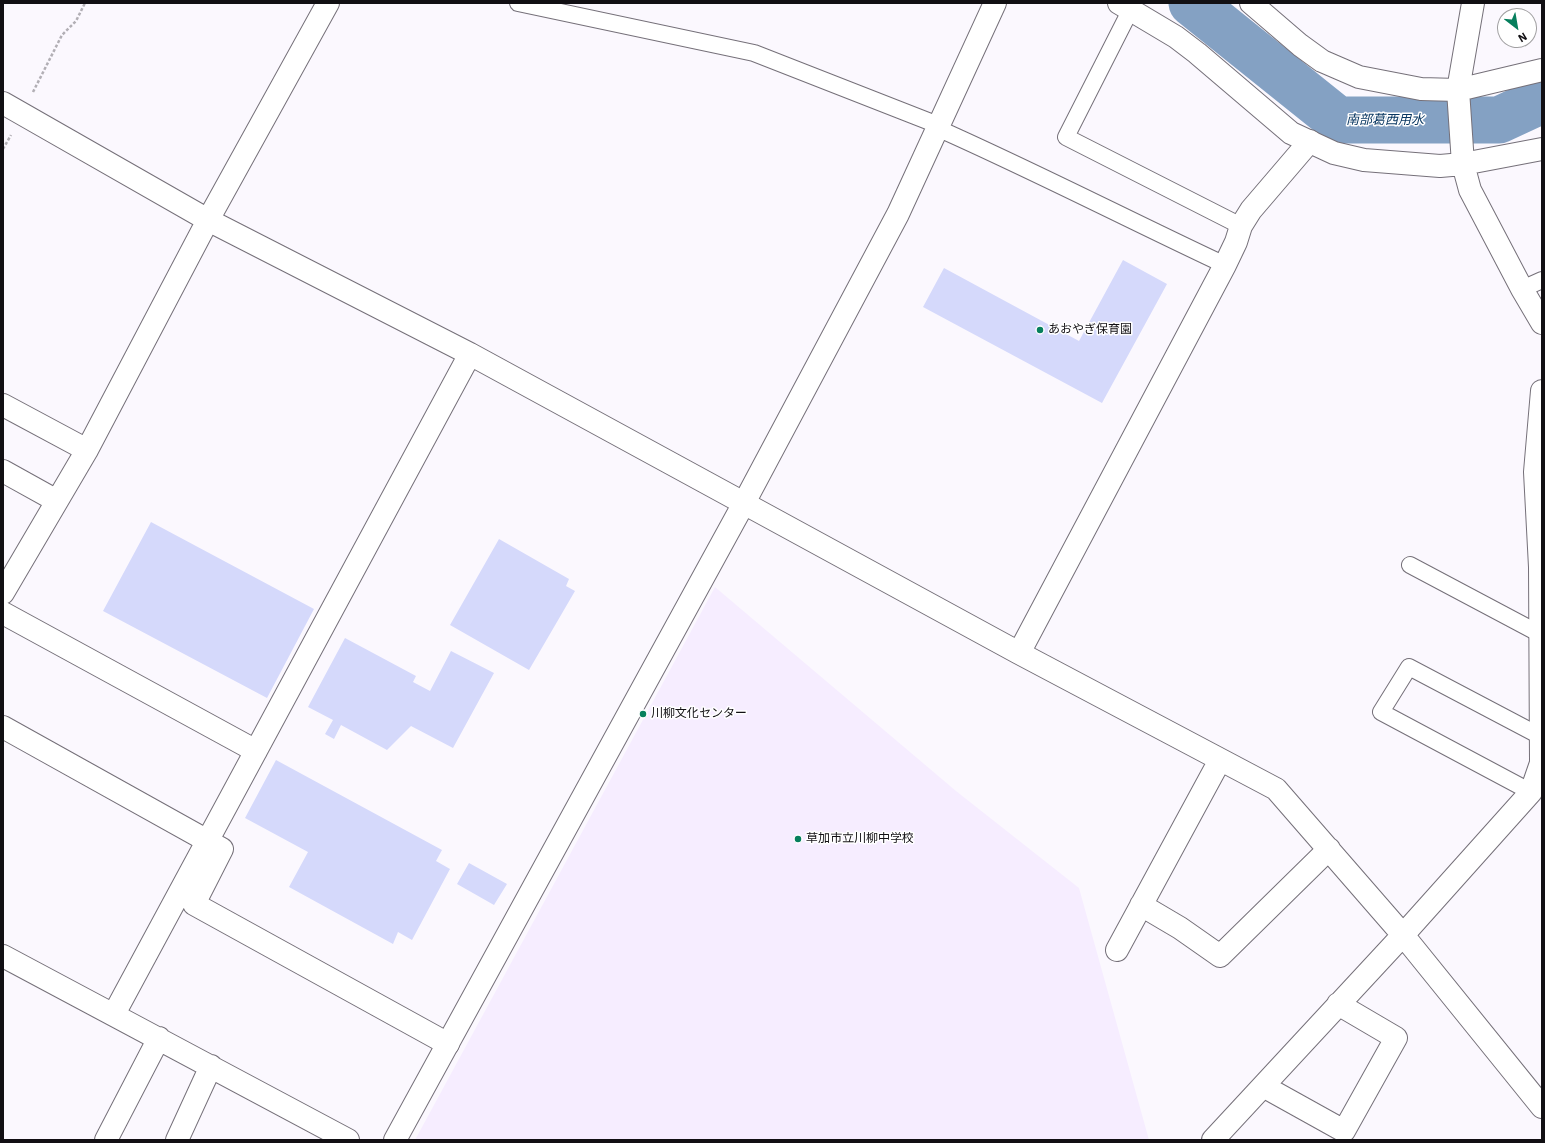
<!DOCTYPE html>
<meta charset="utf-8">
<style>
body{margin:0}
#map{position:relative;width:1545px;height:1143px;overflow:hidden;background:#fbf8fe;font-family:"IBM Plex Sans",sans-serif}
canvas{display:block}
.frame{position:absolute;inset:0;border:4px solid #110f13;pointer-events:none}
.north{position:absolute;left:1497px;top:8px;width:40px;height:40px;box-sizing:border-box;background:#fff;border:1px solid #a09fa1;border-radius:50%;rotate:149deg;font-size:11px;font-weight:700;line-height:16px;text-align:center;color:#110f13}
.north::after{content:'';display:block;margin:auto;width:14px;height:18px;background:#067f5d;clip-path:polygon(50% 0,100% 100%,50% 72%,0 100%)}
</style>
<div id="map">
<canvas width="1545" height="1143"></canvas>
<div class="frame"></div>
<div class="north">N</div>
</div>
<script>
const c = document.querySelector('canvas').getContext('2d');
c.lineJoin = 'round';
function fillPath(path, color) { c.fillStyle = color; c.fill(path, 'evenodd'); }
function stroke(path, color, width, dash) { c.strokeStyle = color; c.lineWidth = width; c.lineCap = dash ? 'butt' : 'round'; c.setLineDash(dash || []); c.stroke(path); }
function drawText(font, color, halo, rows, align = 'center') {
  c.font = font + ' "IBM Plex Sans","Noto Sans JP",sans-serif'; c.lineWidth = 3; c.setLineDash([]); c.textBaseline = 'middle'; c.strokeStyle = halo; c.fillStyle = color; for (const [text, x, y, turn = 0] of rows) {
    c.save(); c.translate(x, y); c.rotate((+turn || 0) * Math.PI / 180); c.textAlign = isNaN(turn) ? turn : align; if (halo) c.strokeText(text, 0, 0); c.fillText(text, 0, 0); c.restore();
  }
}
fillPath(new Path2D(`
 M 715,587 L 956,791 L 1079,888 L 1149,1140 L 415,1140 Z`), '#f6edff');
stroke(new Path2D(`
 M 1192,3 L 1338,120 L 1499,120 L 1542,100`), '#84a1c3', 47);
fillPath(new Path2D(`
 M 1123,260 L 1167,284 L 1102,403 L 923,307 L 944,268 L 1079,341 Z
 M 151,522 L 314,609 L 267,698 L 103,611 Z
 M 499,539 L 569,579 L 566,586 L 575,591 L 529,670 L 450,625 Z
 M 345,638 L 416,676 L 413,682 L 430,691 L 451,651 L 494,673 L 453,748 L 411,726 L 387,750 L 341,725 L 334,739 L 325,734 L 333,720 L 308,707 Z
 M 276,760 L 442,850 L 436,861 L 450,869 L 412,940 L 398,932 L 393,944 L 289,887 L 308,852 L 245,818 Z
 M 469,863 L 507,884 L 494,905 L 457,884 Z`), '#d5d9fb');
const service = new Path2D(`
 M 518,3 L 754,53 L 938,125
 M 1131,9 L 1066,137 L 1241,226
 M 937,128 C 1034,171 1129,220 1225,265
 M 1522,289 L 1542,280
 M 1410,565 L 1540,634
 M 1531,792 L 1381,712 L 1409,667 L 1540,736`);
const minor = new Path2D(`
 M 1251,3 L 1300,45 L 1322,61 L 1359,77 L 1421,89 L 1458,90 L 1542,70
 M 3,103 L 208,220 L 470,354 L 1019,653 L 1276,789 L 1403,935 L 1542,1107
 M 1463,164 L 1458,90 L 1473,3
 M 3,405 L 87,450
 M 3,471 L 57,501
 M 3,593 L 87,450 L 208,220 L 328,3
 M 3,613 L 256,751
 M 1019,653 L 1225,265 L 1236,242 L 1241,226 L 1251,210 L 1310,141
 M 3,727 L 222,849 L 194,904 L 448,1044
 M 1141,905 L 1180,928 L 1220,956 L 1329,849
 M 1117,950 L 1220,760
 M 3,956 L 348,1140
 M 114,1014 L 470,354
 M 1263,1086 L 1344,1131 L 1396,1038 L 1338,1004
 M 106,1140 L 159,1038
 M 177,1140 L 211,1066
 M 1213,1140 L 1403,935 L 1531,792 L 1541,763 L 1540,567 L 1535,472 L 1542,391`);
const tertiary = new Path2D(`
 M 1119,3 L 1176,37 L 1197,53 L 1291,133 L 1334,153 L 1364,160 L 1440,166 L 1463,164 L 1542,149
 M 1463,164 L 1470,190 L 1522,289 L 1542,323
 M 395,1140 L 744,503 L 898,214 L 995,3`);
stroke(service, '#757079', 18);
stroke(minor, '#757079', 24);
stroke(tertiary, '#757079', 24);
stroke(new Path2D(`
 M 33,92 L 62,35 L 76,21 L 85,3
 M 3,149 L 11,135`), '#b2afb5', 2.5, [3, 2]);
stroke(service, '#fff', 16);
stroke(minor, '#fff', 22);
stroke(tertiary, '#fff', 22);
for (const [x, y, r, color] of [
 [1040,330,4,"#067f5d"],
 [643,714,4,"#067f5d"],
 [798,839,4,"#067f5d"]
]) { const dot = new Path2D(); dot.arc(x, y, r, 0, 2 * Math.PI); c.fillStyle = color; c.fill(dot); stroke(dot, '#fff', 1.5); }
drawText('12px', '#110f13', '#fff', [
 ["あおやぎ保育園",1048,330],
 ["川柳文化センター",651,714],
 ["草加市立川柳中学校",806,839]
], 'left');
drawText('italic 13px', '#093761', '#fff', [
 ["南部葛西用水",1385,120]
]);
</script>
